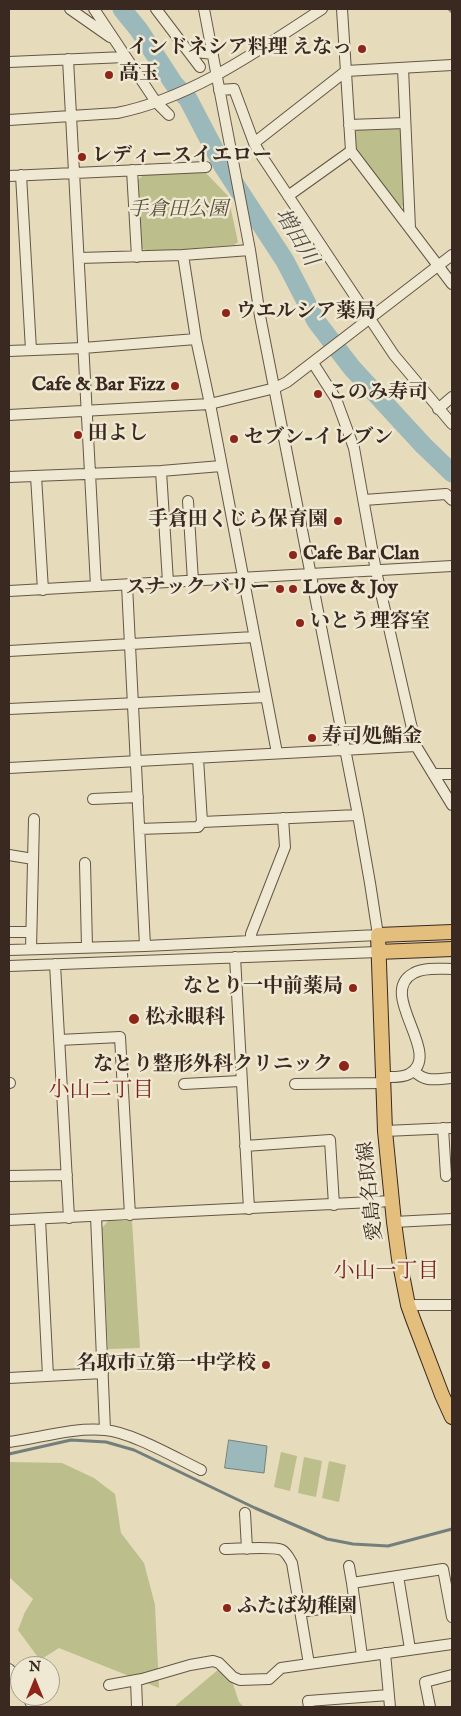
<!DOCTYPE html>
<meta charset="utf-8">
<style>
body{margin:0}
#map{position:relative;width:461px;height:1716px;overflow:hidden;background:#e6dbba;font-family:"IM FELL English",serif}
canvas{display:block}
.frame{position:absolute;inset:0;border:10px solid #3a2921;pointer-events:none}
.north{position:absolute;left:10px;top:1656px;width:50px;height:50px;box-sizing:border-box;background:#efe8d2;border:1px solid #a79c8b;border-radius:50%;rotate:0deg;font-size:14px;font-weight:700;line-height:20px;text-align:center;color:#3a2921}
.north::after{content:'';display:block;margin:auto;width:18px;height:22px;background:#8f2418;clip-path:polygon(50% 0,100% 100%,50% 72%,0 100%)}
</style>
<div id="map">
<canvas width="461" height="1716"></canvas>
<div class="frame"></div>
<div class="north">N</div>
</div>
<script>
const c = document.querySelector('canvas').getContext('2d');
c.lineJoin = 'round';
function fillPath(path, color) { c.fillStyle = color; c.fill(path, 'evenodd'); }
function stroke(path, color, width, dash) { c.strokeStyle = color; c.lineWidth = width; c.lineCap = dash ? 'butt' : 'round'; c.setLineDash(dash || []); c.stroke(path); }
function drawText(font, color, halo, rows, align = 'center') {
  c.font = font + ' "IM FELL English","Noto Serif JP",serif'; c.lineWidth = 5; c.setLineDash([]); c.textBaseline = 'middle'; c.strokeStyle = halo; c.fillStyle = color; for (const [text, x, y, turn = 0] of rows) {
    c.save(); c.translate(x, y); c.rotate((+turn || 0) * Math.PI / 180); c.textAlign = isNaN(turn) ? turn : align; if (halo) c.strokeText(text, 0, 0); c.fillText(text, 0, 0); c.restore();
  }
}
fillPath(new Path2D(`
 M 396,127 L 402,131 L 406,205 L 400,207 L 355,151 L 355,132 L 358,128 Z
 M 205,172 L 228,196 L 238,242 L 234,245 L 149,252 L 140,247 L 138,180 L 144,174 Z
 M 108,1221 L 132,1221 L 140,1348 L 108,1349 L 102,1228 Z
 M 281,1452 L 297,1456 L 290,1491 L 274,1487 Z
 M 304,1457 L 322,1461 L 316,1497 L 298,1493 Z
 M 329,1461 L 346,1465 L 339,1502 L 322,1498 Z
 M 9,1462 L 62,1463 L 94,1478 L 115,1494 L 121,1533 L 144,1563 L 155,1605 L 159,1688 L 59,1648 L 40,1660 L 18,1630 L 25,1612 L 33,1599 L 9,1577 Z
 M 226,1663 L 239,1702 L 244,1707 L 174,1707 Z`), '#bcbe8b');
const water = new Path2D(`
 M 229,1440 L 267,1446 L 264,1473 L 225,1468 Z`);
fillPath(water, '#9bb8bb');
stroke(water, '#747f7d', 1);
stroke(new Path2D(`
 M 449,9 L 452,12
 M 9,1454 L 71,1440 L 106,1442 L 134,1450 L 255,1508 L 327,1539 L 353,1544 L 388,1546 L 452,1529`), '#747f7d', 3);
stroke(new Path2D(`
 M 122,9 L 139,30 L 174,84 L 188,99 L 223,166 L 285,261 L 316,321 L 352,368 L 423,445 L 452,473`), '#9bb8bb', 19);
const minor = new Path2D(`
 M 70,9 L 110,37
 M 94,9 L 156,102 L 169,115
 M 156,9 L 200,67
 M 342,9 L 351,151 L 452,284
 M 188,51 L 213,54
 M 68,59 L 96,586
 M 9,62 L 125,57
 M 403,68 L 410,228
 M 219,90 L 234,89 L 254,143 L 259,152 L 394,355 L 452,424
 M 9,120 L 117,113 C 192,98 259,50 322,9
 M 349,125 L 405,123
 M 254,143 L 346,71 L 452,65
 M 132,170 L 137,257
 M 21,175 L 31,350
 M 9,176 L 206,167
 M 288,196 L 351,151
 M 183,255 L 196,339 L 210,404 L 277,753
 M 79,258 L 183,255 L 250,250
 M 9,351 L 83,348 L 196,339
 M 313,363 L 336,399 L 354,448 L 376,571 L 416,746 L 452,805
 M 438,409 L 452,397
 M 9,415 L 210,404 L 275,388 L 287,382 L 452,255
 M 161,471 L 168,582
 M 36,476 L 43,590
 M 9,477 L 161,471 L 221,466
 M 364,500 L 446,494 L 452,500
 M 188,501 L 193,581
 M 127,585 L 145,946
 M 9,591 L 452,566
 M 9,651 L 254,637
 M 9,709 L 266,697
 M 198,758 L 202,822 L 358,815
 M 9,768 L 416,746
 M 433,774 L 452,774
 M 93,799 L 138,797
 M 139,829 L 198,827 L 202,822
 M 9,855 L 33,859
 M 85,863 L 87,947
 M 9,932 L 31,932
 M 251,941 L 251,934 L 285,847 L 283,818
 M 31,949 L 34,819
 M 9,950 L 145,946 L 378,935 L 370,883 L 358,815 L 260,316 L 250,250 L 204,9
 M 235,957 L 249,1209
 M 55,964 L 69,1218
 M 9,966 L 378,952
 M 59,1040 L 120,1037 L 130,1215
 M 414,1071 C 426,1083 436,1079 452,1078
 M 383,1077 C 391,1077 402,1078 409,1074 C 445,1055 375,993 414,973 C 424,967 441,969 452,969
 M 9,1083 L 10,1083
 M 184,1084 L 240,1081
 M 295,1084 L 383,1083
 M 443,1128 L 446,1176
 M 385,1131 L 452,1128
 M 245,1146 L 330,1140 L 334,1205
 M 9,1176 L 67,1175
 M 96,1216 L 105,1430
 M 40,1219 L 48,1376
 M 9,1220 L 392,1201
 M 394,1222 L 452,1219
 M 408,1305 L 452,1305
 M 9,1378 L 103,1373
 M 9,1442 C 40,1438 73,1427 105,1430 C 131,1432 176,1458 201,1470
 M 245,1513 L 247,1549
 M 225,1549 C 237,1549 273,1546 282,1550 C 287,1553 289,1558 292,1563 L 309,1664 L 452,1644
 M 349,1566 L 352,1583
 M 398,1576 L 410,1649
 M 300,1612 L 355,1604
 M 385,1653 L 390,1707
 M 362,1656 L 352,1583 L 443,1569 L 452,1617
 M 9,1669 L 20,1682
 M 136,1680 L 137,1707
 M 109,1685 L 142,1679 L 190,1665 L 213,1661 L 219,1663 L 233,1677 L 240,1680 L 269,1679 L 281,1668 L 309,1664
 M 27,1696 L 33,1707
 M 309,1707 L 308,1701 L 389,1695
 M 430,1707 L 425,1682 L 452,1675`);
const major = new Path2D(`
 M 452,932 L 378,935 L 385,1131 L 394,1222 L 399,1259 L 408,1305 L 413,1319 L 442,1395 L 452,1417
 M 378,952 L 452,949`);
stroke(minor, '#655647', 12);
stroke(major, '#3a2921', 16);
stroke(minor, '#efe8d2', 10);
stroke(major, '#e3be7d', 14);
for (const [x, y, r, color] of [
 [362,49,5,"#8f2418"],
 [109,75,5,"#8f2418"],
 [82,157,5,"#8f2418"],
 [226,313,5,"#8f2418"],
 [175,386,5,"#8f2418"],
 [318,394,5,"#8f2418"],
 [78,435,5,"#8f2418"],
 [234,439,5,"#8f2418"],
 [338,521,5,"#8f2418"],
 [293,555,5,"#8f2418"],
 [280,589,5,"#8f2418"],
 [293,589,5,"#8f2418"],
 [300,623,5,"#8f2418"],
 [312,738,5,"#8f2418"],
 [353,988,5,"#8f2418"],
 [134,1019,6,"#8f2418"],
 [344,1066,6,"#8f2418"],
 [266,1365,5,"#8f2418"],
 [227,1608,5,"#8f2418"]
]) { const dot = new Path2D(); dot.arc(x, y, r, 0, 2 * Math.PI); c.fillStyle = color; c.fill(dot); stroke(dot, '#efe8d2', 2); }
drawText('bold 20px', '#3a2921', '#efe8d2', [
 ["インドネシア料理 えなっ",352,49,"right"],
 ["高玉",119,75],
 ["レディースイエロー",92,157],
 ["ウエルシア薬局",236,313],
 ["Cafe & Bar Fizz",165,386,"right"],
 ["このみ寿司",328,394],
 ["田よし",88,435],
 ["セブン-イレブン",244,439],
 ["手倉田くじら保育園",328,521,"right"],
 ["Cafe Bar Clan",303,555],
 ["スナック バリー",270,589,"right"],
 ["Love & Joy",303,589],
 ["いとう理容室",310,623],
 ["寿司処鮨金",322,738],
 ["なとり一中前薬局",343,988,"right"],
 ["松永眼科",145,1019],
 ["なとり整形外科クリニック",333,1066,"right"],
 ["名取市立第一中学校",256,1365,"right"],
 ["ふたば幼稚園",237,1608]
], 'left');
drawText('italic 20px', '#5a4e3c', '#efe8d2', [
 ["手倉田公園",178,211]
]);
drawText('20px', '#3a2921', '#efe8d2', [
 ["愛島名取線",372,1191,-96]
]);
drawText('italic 21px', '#524d48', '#efe8d2', [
 ["増田川",295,238,59]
]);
drawText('21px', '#7a1f14', '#efe8d2', [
 ["小山二丁目",101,1092],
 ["小山一丁目",386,1273]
]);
</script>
